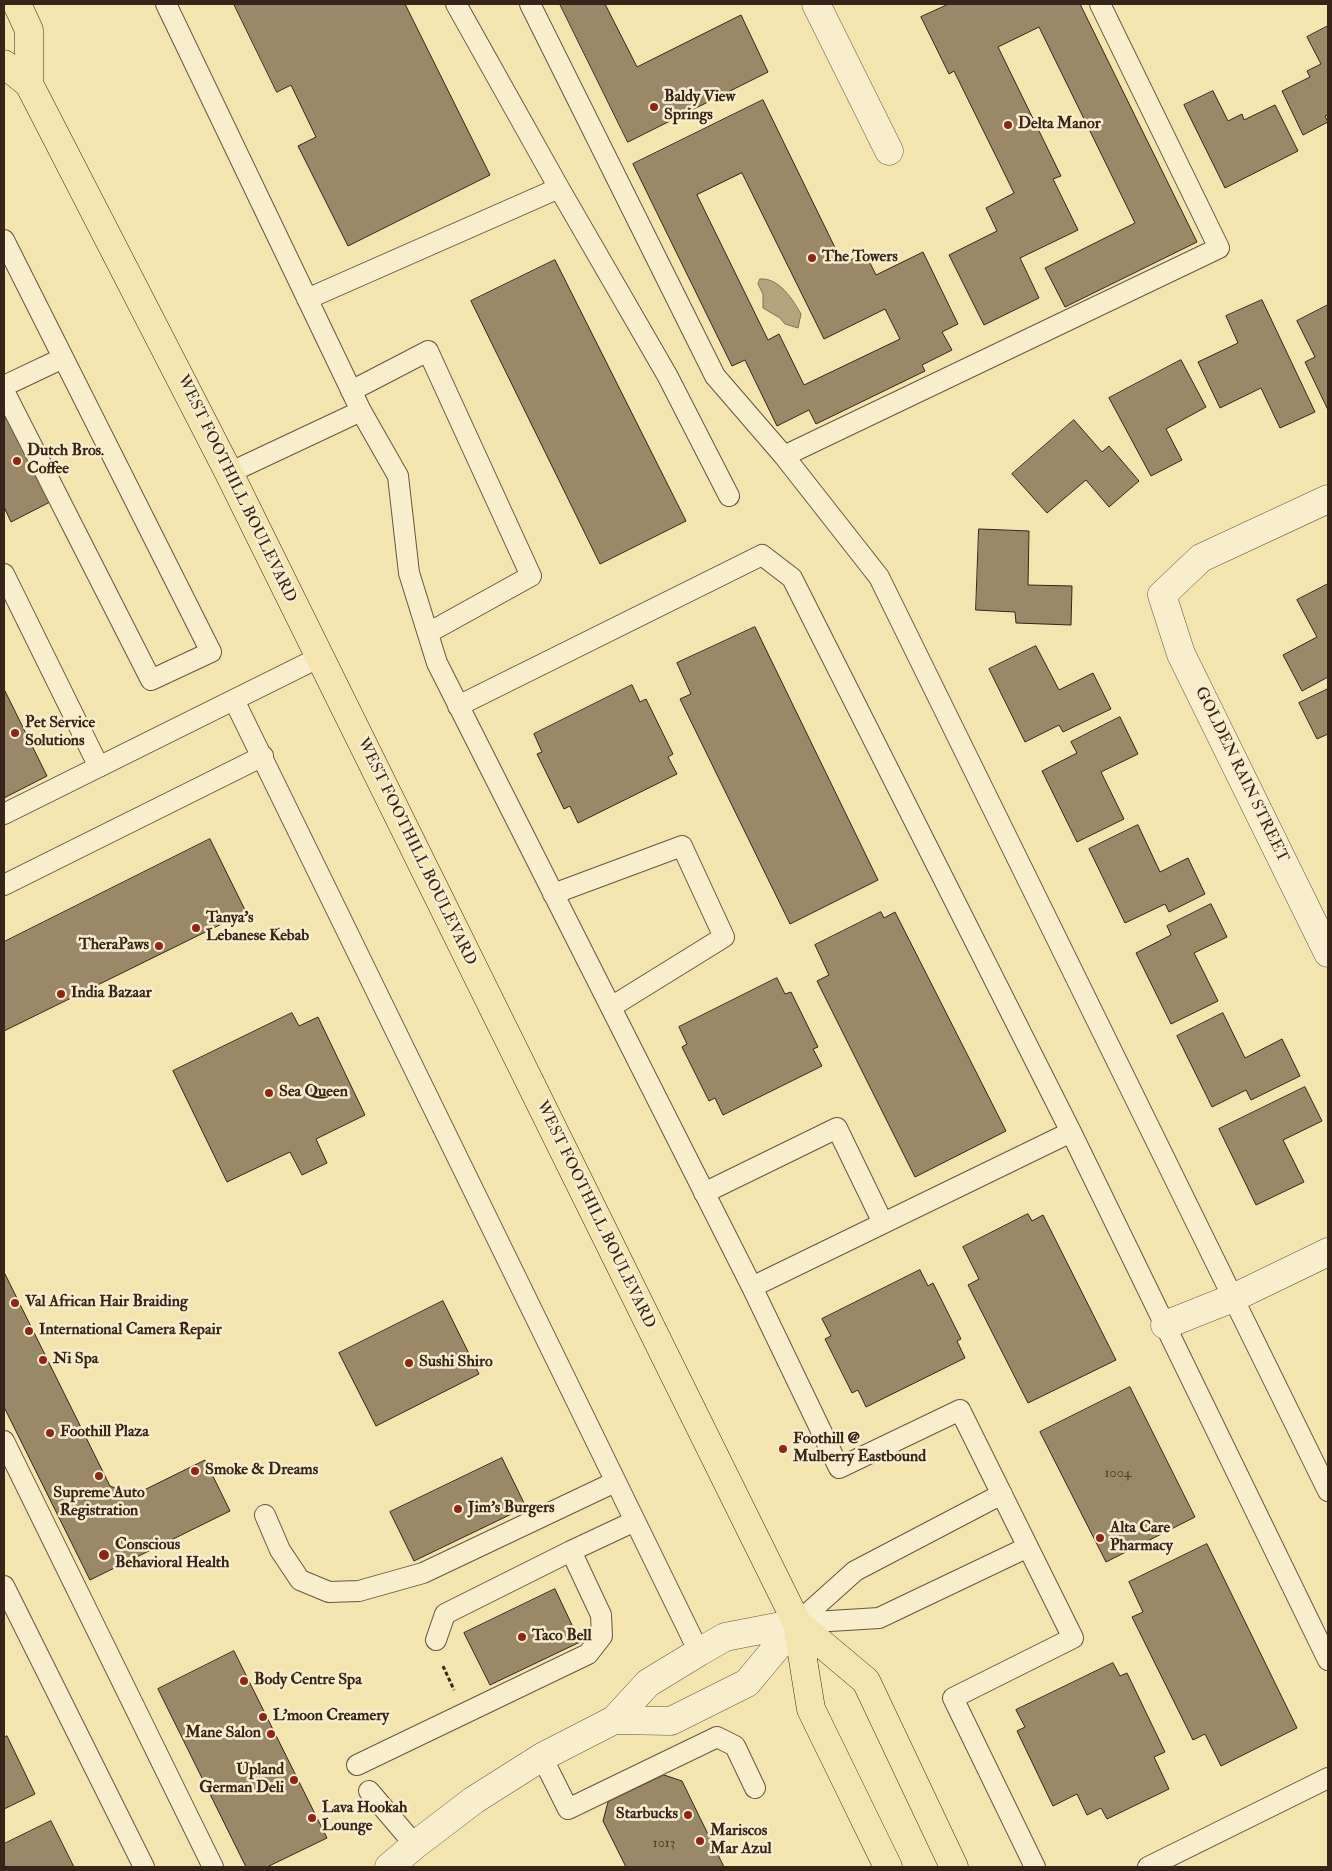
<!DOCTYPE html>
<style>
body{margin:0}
#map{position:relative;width:1332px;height:1871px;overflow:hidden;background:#f4e4b0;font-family:"IM FELL Double Pica",serif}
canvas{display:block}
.frame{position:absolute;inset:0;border:5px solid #39241a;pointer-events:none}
</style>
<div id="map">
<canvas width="1332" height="1871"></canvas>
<div class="frame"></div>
</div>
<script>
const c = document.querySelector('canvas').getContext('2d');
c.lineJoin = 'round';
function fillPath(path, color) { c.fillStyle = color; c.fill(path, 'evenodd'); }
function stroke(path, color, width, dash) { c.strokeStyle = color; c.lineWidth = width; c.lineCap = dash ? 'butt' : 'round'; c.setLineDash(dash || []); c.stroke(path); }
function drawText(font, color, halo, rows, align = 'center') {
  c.font = font + ' "IM FELL Double Pica",serif'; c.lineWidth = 5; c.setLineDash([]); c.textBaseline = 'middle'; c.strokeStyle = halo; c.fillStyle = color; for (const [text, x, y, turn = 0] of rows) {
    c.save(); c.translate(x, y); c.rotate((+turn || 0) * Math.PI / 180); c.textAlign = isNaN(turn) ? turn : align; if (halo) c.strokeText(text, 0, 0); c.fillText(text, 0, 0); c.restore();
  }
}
const water = new Path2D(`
 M 760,279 C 779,277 793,300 801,314 L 798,328 L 785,324 L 780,318 L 763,308 L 763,294 L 758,284 Z`);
fillPath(water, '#b4a37d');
stroke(water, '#837055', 1);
const building = new Path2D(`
 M 234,4 L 405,4 L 490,175 L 348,246 L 298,146 L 316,137 L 291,85 L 277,92 Z
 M 560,4 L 605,4 L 637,67 L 741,15 L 768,72 L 628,142 Z
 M 949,4 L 1080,4 L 1197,242 L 1065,307 L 1045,268 L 1135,223 L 1039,27 L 998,47 L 1061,176 L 1053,179 L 1078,230 L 1020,258 L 1039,298 L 984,325 L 949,255 L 997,231 L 986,208 L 1014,193 L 954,71 L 949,74 L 921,17 Z
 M 1328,26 L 1328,115 L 1325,116 L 1328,122 L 1303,135 L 1282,91 L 1310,77 L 1307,71 L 1321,64 L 1307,37 Z
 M 1213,91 L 1228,121 L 1242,114 L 1244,120 L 1275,105 L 1298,151 L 1225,188 L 1184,105 Z
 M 763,100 L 843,264 L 865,253 L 876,275 L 923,252 L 958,324 L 942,332 L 952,350 L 922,365 L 925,371 L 816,424 L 809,410 L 777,426 L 745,360 L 732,366 L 633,164 ZM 742,173 L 824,339 L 885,309 L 900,339 L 804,385 L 779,334 L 768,340 L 697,195 Z
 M 555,260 L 686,521 L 600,564 L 471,301 Z
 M 1262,300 L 1315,412 L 1280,428 L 1261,388 L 1220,408 L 1198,362 L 1238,343 L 1226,316 Z
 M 1328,305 L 1328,410 L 1305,362 L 1315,357 L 1297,321 Z
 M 1181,360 L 1206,407 L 1166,429 L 1182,460 L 1151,476 L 1109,398 Z
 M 8,418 L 50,502 L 11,522 L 4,507 L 4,420 Z
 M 1074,420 L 1102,452 L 1109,446 L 1139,481 L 1109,507 L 1086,480 L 1047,513 L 1012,474 Z
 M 979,529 L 1029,531 L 1028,585 L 1072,586 L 1071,625 L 1016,623 L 1015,612 L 976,610 Z
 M 1328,584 L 1328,677 L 1302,691 L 1283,655 L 1317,637 L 1297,600 Z
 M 755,627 L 878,880 L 790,924 L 680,699 L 691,694 L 677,663 Z
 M 1036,646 L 1059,690 L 1093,673 L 1111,709 L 1063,732 L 1059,725 L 1025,742 L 989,669 Z
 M 632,685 L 640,702 L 646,699 L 673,754 L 668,757 L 677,774 L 578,823 L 570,806 L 564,809 L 537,754 L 542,752 L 534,734 Z
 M 4,689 L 47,776 L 4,798 Z
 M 1328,689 L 1328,734 L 1317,739 L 1299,703 Z
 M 1120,717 L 1138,754 L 1101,772 L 1124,819 L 1077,842 L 1042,771 L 1077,753 L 1071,742 Z
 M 1138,825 L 1160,872 L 1188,858 L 1205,894 L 1169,912 L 1165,904 L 1125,923 L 1089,849 Z
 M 210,839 L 246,912 L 4,1031 L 4,942 Z
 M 1211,904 L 1227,937 L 1194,953 L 1218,1001 L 1171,1024 L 1136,953 L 1171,935 L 1167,926 Z
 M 881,912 L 884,918 L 895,912 L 1006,1131 L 915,1177 L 817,981 L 829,975 L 815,945 Z
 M 777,978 L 785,994 L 791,992 L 818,1047 L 813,1049 L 822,1066 L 723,1115 L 715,1098 L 709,1101 L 682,1047 L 687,1044 L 679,1027 Z
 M 292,1013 L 299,1026 L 318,1017 L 365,1115 L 316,1139 L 327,1163 L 302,1175 L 290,1152 L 227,1182 L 173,1071 Z
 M 1223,1013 L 1245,1058 L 1282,1039 L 1300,1076 L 1251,1100 L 1246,1090 L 1212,1107 L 1177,1036 Z
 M 1305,1087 L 1322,1121 L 1283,1140 L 1304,1182 L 1256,1205 L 1219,1129 Z
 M 1028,1214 L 1032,1221 L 1043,1215 L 1116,1360 L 1028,1403 L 968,1285 L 979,1279 L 963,1247 Z
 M 920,1270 L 928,1286 L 933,1283 L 961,1339 L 957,1341 L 965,1358 L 866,1407 L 858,1390 L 852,1393 L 825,1339 L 831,1336 L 822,1319 Z
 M 4,1272 L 110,1486 L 134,1495 L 205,1460 L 230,1511 L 90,1580 L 4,1407 Z
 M 443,1301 L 479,1374 L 376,1426 L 339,1353 Z
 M 1130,1387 L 1195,1517 L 1106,1562 L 1040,1432 Z
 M 502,1458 L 526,1507 L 414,1561 L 390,1512 Z
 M 1207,1544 L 1297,1728 L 1221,1766 L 1205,1734 L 1193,1740 L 1132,1617 L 1143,1612 L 1129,1582 Z
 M 555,1589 L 580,1642 L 490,1685 L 464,1633 Z
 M 234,1651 L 327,1838 L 267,1867 L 246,1867 L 158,1689 Z
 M 1113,1663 L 1120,1676 L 1127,1673 L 1165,1752 L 1154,1757 L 1169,1789 L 1107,1819 L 1101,1808 L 1087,1815 L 1077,1794 L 1053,1806 L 1017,1731 L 1025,1727 L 1016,1710 Z
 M 7,1736 L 35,1794 L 4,1809 L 4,1738 Z
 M 664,1775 L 682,1781 L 724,1867 L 626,1867 L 603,1821 L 608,1802 Z
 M 51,1821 L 74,1867 L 4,1867 L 4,1844 Z`);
fillPath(building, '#9a8868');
stroke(building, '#39241a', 1);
const lane = new Path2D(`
 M 166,4 L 361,411 L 398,476 L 409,573 L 437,663 L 752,1287 L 839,1468 L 960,1410 L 1073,1638 L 953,1698 L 1035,1867
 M 456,4 L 559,188 L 667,375 L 729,496
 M 530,4 L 715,376 L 784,456 L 1219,248 L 1100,4
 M 4,240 L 211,652 L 151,680 L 4,391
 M 307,299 L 559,188
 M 4,386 L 63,358
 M 351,391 L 428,351 L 531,576 L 428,633
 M 784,456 L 879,577 L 1328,1491
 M 229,473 L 361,411
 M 4,574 L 99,767
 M 234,700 L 699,1652
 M 458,706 L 762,555 L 792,578 L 1071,1132 L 1328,1660
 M 4,814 L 320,657
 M 4,885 L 263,756
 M 553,894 L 682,846 L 724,937 L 611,1007
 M 704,1193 L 837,1128 L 883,1223
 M 752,1287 L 1071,1132
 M 4,1441 L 213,1867
 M 265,1515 L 280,1550 L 300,1580 L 329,1592 L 359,1591 L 423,1573 L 615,1482
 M 4,1586 L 144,1867
 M 797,1623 L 879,1618 L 1028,1547
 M 797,1623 L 855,1571 L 1002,1494
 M 436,1640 L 445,1614 L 571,1551 L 635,1521
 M 542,1757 L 568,1809 L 717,1737 L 735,1746 L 755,1788
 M 357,1765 L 588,1654 L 602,1636 L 601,1615 L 571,1551
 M 369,1791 L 415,1845
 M 1148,1867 L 1328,1778`);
const street = new Path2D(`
 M 816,4 L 889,151
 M 1328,499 L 1201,558 L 1162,595 L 1181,654 L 1328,953
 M 1165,1325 L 1233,1298 L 1328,1252
 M 614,1720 L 671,1721 L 747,1683 L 797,1623
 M 389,1867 L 415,1845 L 474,1800 L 542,1757 L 614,1720 L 648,1683 L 699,1652 L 725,1637 L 797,1623`);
const primary = new Path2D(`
 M 17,4 L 29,30 L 29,84
 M 4,64 L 29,84 L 229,473 L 797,1623 L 811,1709 L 888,1867
 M 797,1623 L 866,1681 L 954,1867`);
stroke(lane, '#685440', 22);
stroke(street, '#685440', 29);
stroke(primary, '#39241a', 29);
stroke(new Path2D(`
 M 443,1666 L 454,1690`), '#39241a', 3, [4, 2.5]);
stroke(lane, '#f8edcc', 20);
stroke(street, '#f8edcc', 28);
stroke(primary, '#f4e4b0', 28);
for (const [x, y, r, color] of [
 [654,107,5,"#8f2418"],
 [1008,125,5,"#8f2418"],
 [812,258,5,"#8f2418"],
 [17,461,5,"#8f2418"],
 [15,733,5,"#8f2418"],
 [196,928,5,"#8f2418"],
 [159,946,5,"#8f2418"],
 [61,994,5,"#8f2418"],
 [269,1093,5,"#8f2418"],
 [15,1303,5,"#8f2418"],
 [29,1331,5,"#8f2418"],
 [43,1360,5,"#8f2418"],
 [409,1363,5,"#8f2418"],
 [50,1433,5,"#8f2418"],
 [783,1449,5,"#8f2418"],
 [195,1471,5,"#8f2418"],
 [99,1476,5,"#8f2418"],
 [458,1509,5,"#8f2418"],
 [1100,1538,5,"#8f2418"],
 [104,1555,6,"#8f2418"],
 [522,1637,5,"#8f2418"],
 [244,1681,5,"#8f2418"],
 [263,1717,5,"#8f2418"],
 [271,1734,5,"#8f2418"],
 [294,1780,5,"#8f2418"],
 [688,1815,5,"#8f2418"],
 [312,1818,5,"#8f2418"],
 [700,1841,5,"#8f2418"]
]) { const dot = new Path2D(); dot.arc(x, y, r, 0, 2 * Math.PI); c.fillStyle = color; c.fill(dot); stroke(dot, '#f8edcc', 2); }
drawText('14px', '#513d2e', null, [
 ["1004",1118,1474],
 ["1013",664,1844]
]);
drawText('bold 16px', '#39241a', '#f8edcc', [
 ["Baldy View",664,98],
 ["Springs",664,116],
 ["Delta Manor",1018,125],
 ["The Towers",822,258],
 ["Dutch Bros.",27,452],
 ["Coffee",27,470],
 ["Pet Service",25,724],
 ["Solutions",25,742],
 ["Tanya's",206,919],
 ["Lebanese Kebab",206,937],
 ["TheraPaws",149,946,"right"],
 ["India Bazaar",71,994],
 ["Sea Queen",279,1093],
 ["Val African Hair Braiding",25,1303],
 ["International Camera Repair",39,1331],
 ["Ni Spa",53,1360],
 ["Sushi Shiro",419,1363],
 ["Foothill Plaza",60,1433],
 ["Foothill @",793,1440],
 ["Mulberry Eastbound",793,1458],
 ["Smoke & Dreams",205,1471],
 ["Supreme Auto",99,1494,"center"],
 ["Registration",99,1512,"center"],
 ["Jim's Burgers",468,1509],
 ["Alta Care",1110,1529],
 ["Pharmacy",1110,1547],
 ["Conscious",115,1546],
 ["Behavioral Health",115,1564],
 ["Taco Bell",532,1637],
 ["Body Centre Spa",254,1681],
 ["L'moon Creamery",273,1717],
 ["Mane Salon",261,1734,"right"],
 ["Upland",284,1771,"right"],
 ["German Deli",284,1789,"right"],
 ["Lava Hookah",322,1809],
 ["Lounge",322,1827],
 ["Starbucks",678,1815,"right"],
 ["Mariscos",710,1832],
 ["Mar Azul",710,1850]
], 'left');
drawText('16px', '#39241a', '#f8edcc', [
 ["WEST FOOTHILL BOULEVARD",236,489,64],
 ["GOLDEN RAIN STREET",1241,775,64],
 ["WEST FOOTHILL BOULEVARD",416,852,64],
 ["WEST FOOTHILL BOULEVARD",595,1215,64]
]);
</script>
